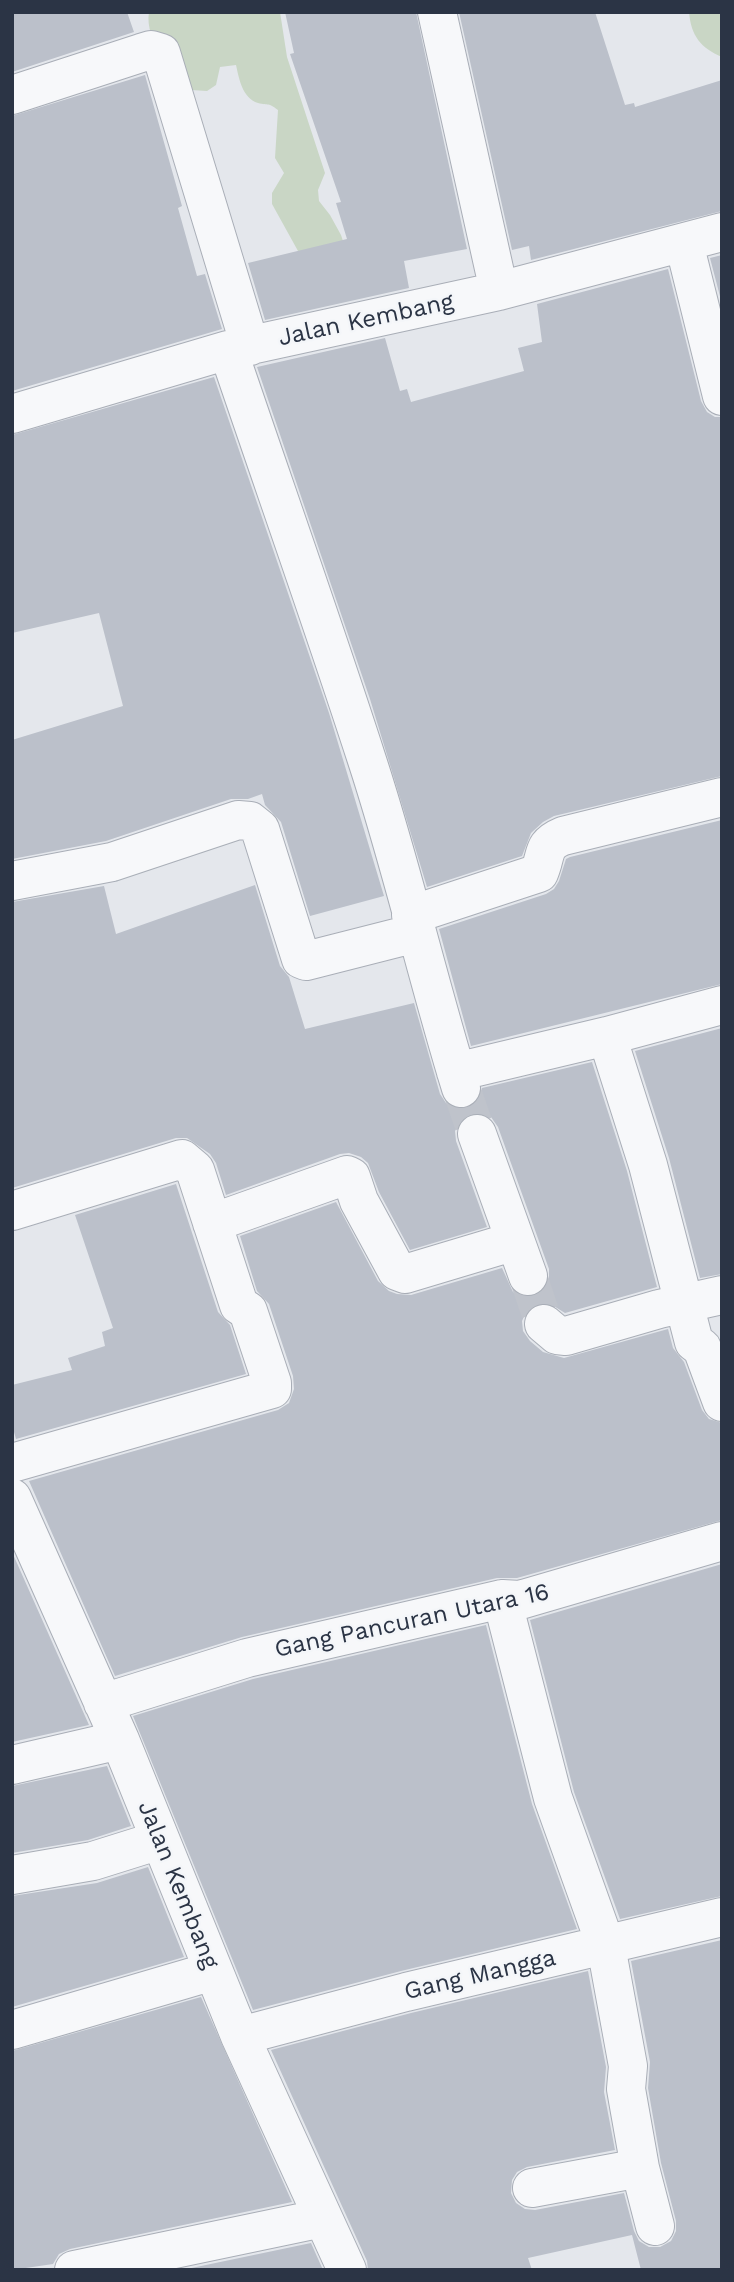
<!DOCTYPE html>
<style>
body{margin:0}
#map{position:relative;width:734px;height:2282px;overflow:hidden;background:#e4e7ec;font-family:"Work Sans",sans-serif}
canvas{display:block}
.frame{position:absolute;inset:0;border:14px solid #2b3445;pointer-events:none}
</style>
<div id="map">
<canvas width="734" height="2282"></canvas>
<div class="frame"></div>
</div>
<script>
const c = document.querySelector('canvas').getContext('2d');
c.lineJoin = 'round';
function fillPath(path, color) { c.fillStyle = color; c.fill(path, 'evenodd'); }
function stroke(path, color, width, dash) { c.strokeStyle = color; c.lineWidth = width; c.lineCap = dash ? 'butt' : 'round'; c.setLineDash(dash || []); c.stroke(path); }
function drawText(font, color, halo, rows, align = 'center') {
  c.font = font + ' "Work Sans",sans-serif'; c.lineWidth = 5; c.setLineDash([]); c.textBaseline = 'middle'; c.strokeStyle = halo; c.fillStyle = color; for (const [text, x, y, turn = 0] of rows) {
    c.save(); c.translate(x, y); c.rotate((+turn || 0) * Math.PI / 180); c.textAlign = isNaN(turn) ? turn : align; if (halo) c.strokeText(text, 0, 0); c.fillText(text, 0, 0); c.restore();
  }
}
fillPath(new Path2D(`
 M 149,12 L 280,12 L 287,57 L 325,173 L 318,190 L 319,201 L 330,215 L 341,235 L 347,253 L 303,260 L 272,204 L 272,193 L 284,173 L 275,158 L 278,110 C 268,102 269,106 258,103 C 242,98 239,78 236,65 L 220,67 L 216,85 L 207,91 L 191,90 C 174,68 144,42 149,12 Z
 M 689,12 L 722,12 L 722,57 C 701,48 691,36 689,12 Z`), '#c9d6c5');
fillPath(new Path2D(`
 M 12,12 L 127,12 L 134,32 L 12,72 Z
 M 285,12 L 416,12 L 467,249 L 404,261 L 409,288 L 265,320 L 248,263 L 347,239 L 336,203 L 341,202 L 290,54 L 294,53 Z
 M 459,12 L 595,12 L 625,105 L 634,103 L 635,107 L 722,80 L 722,211 L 531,260 L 529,246 L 512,250 Z
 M 145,75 L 182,206 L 178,208 L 197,276 L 205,274 L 222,329 L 12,391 L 12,116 Z
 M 722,255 L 722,304 L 710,258 Z
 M 668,269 L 701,401 L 707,412 L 715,417 L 722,417 L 722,776 L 554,816 L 543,822 L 531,833 L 522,856 L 427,887 L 370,699 L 257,367 L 385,338 L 400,391 L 407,389 L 411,402 L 524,371 L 518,348 L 542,342 L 537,304 Z
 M 214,377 L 329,713 L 384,896 L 310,916 L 281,822 L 265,805 L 262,794 L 248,799 L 231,799 L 106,841 L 12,859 L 12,740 L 123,706 L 99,613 L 12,633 L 12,435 Z
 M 722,820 L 722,984 L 471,1046 L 439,929 L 546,894 L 554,889 L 559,881 L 566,859 L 570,857 Z
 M 255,885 L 280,966 L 289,977 L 305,1029 L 414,1003 L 440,1094 L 446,1103 L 455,1109 L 467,1109 L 476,1103 L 482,1094 L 482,1088 L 592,1062 L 627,1171 L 657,1287 L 565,1313 L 549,1303 L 537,1303 L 527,1310 L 522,1321 L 523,1331 L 530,1341 L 543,1352 L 564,1358 L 668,1329 L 673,1348 L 684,1362 L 702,1410 L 709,1419 L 722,1423 L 722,1520 L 517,1578 L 497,1578 L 242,1637 L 115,1676 L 29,1481 L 278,1410 L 289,1403 L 294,1389 L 293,1376 L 269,1304 L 257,1291 L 240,1236 L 336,1202 L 378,1281 L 389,1291 L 397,1294 L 411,1295 L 502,1268 L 513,1292 L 523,1297 L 536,1296 L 545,1290 L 549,1281 L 549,1269 L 498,1127 L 491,1117 L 480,1112 L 470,1113 L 461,1119 L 455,1131 L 456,1141 L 487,1227 L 410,1250 L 379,1192 L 368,1163 L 361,1157 L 349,1153 L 340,1154 L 226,1195 L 216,1163 L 210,1154 L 187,1138 L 176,1138 L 12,1188 L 12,902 L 104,886 L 116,934 Z
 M 722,1028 L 722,1274 L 700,1278 L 669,1158 L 635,1051 Z
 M 176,1184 L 218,1312 L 230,1325 L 246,1374 L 16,1439 L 12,1425 L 12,1385 L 72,1370 L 68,1358 L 105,1346 L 102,1332 L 113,1328 L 75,1215 Z
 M 12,1552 L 89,1725 L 12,1742 Z
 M 722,1564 L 722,1896 L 620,1919 L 574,1792 L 530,1620 Z
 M 486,1625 L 532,1804 L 577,1929 L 401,1971 L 253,2010 L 133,1716 L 253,1679 Z
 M 107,1766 L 131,1826 L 88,1840 L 12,1853 L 12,1786 Z
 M 148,1867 L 184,1957 L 12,2007 L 12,1896 L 97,1883 Z
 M 722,1940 L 722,2270 L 641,2270 L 632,2235 L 528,2258 L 532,2270 L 368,2270 L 367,2261 L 271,2050 L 411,2013 L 588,1971 L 606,2067 L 604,2092 L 615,2150 L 527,2167 L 517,2172 L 512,2180 L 511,2193 L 516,2203 L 525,2209 L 535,2210 L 624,2193 L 634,2231 L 639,2241 L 649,2247 L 660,2247 L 671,2241 L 676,2231 L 676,2221 L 661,2163 L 648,2088 L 650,2062 L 631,1961 Z
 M 201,1997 L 292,2202 L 70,2249 L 59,2254 L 53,2264 L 12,2270 L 12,2051 Z
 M 311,2243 L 323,2270 L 182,2270 Z`), '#bbc0ca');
stroke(new Path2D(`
 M 461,1088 L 477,1134
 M 528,1276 L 544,1324`), '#bfc3cb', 38, [38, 19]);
const street = new Path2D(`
 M 437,12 L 499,291
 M 12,95 L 141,53 L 151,50 L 161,53 L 250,346
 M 684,243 L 722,396
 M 228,350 C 274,486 322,621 366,757 C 402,866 427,978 461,1088
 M 12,414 L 228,350 L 499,291 L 722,232
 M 12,881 L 112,862 L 238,820 L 250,821 L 260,829 L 301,959 L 306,961 L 416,933
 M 411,915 L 539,873 C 547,855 541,845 563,836 L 722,797
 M 607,1036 L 648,1165 L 694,1342 L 702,1348 L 722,1402
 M 456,1072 L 607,1036 L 722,1005
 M 477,1134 L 528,1276
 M 12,1211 L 182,1159 L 195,1170 L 239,1305 L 248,1311 L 272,1383 L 272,1389 L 12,1463
 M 212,1223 L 347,1175 L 351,1177 L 359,1201 L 397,1271 L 405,1274 L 515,1241
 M 544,1324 L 557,1335 L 566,1336 L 659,1309 L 722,1295
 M 12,1498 L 120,1740 L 240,2036 L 347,2270
 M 502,1599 L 553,1798 L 606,1946 L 628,2066 L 626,2089 L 640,2168 L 655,2226
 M 103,1703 L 247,1658 L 502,1599 L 520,1600 L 722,1541
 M 12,1765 L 120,1740
 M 12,1875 L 93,1861 L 160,1840
 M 12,2030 L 213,1971
 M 240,2036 L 406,1992 L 722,1917
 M 532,2188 L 640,2168
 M 74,2270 L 323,2218`);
stroke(street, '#a9aeb7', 40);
stroke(street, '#f7f8fa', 38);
drawText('24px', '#2b3445', '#f4f6f9', [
 ["Jalan Kembang",366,320,-12],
 ["Gang Pancuran Utara 16",412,1621,-12],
 ["Jalan Kembang",178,1885,68],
 ["Gang Mangga",480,1975,-13]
]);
</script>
